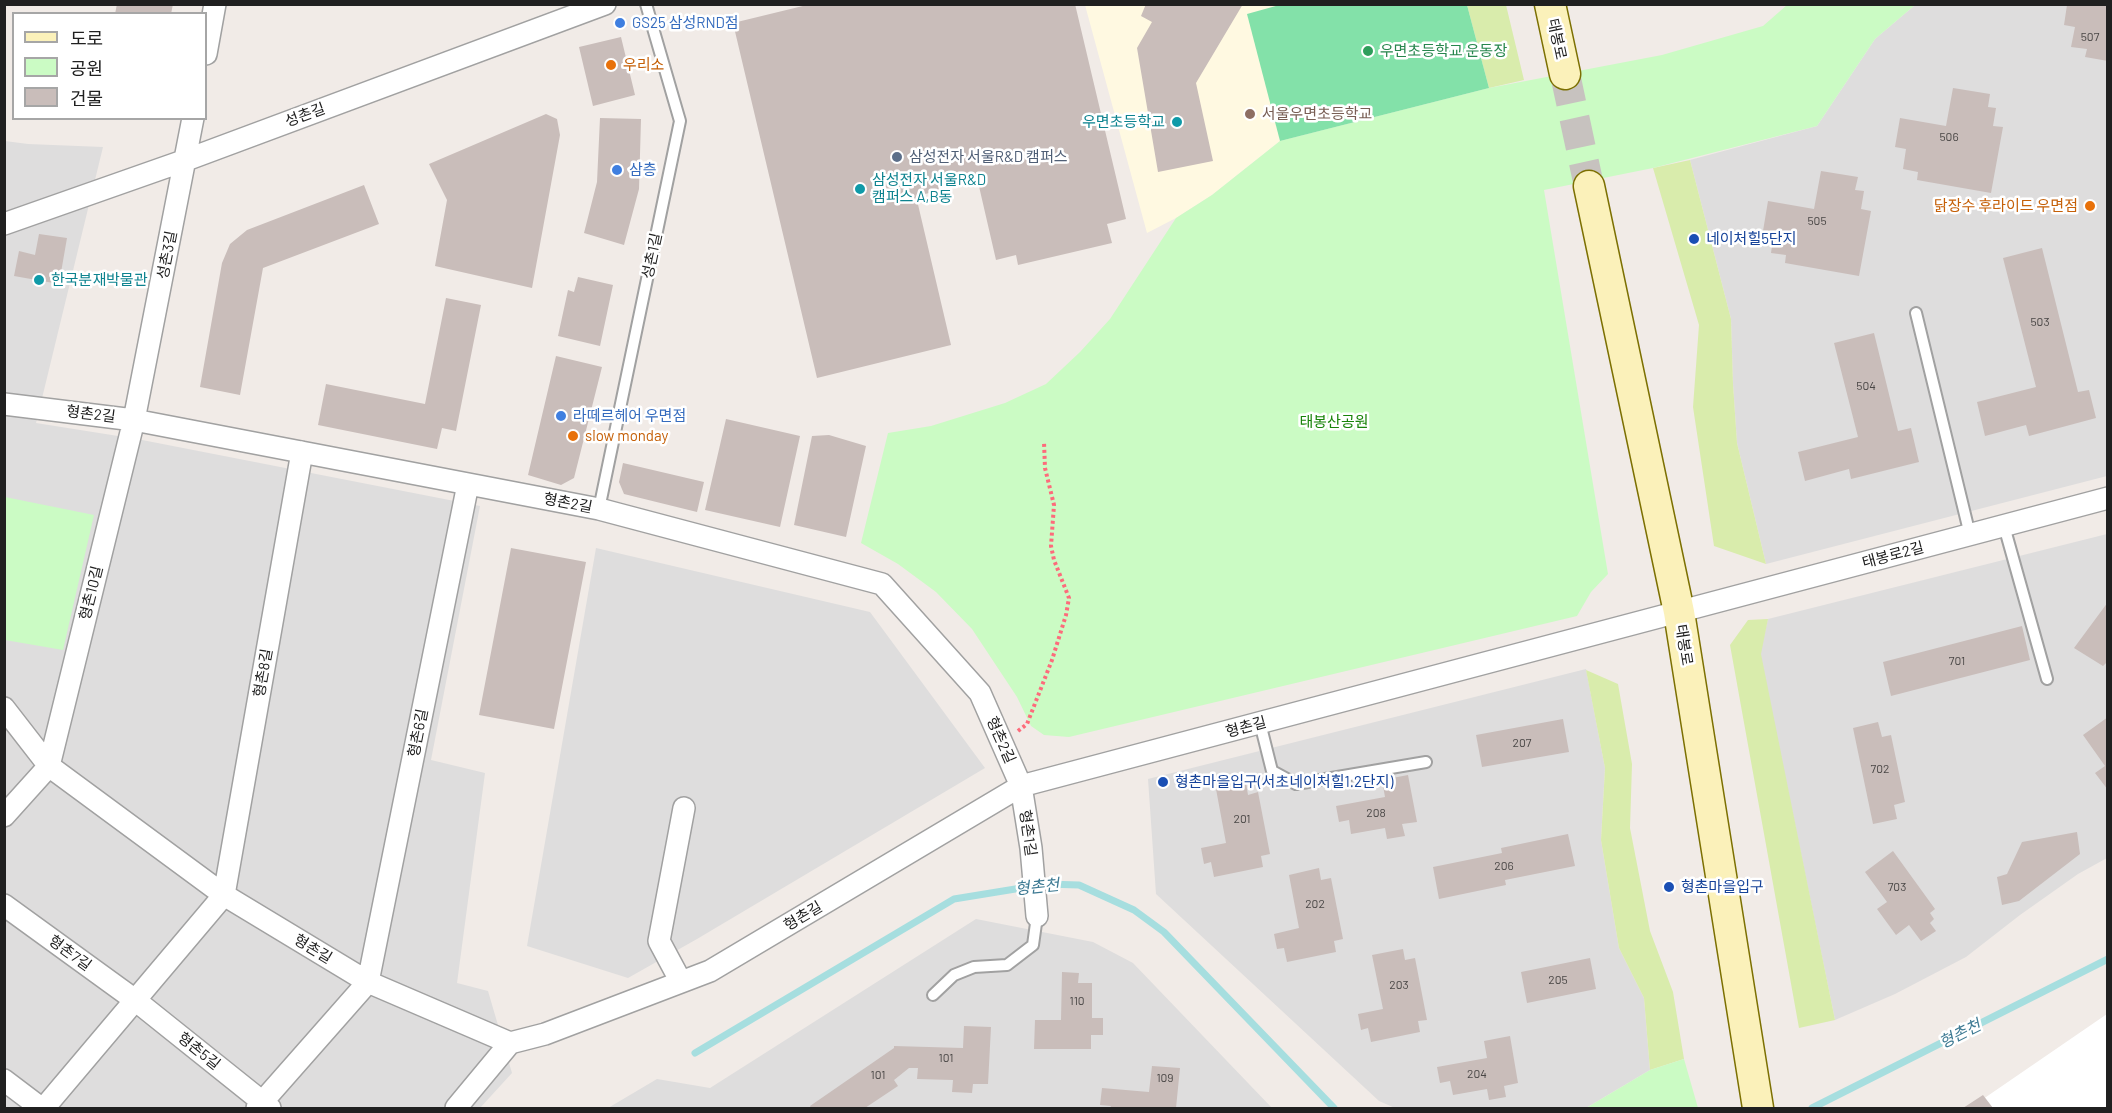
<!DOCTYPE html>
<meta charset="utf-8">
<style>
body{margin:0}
#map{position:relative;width:2112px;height:1113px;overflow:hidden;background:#f1ebe7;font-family:Barlow,"Noto Sans KR",sans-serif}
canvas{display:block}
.frame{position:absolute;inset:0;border:6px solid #202020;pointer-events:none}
.legend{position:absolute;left:12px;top:12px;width:195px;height:108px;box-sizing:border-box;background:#fff;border:2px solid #a6a6a6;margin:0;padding:8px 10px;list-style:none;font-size:18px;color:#202020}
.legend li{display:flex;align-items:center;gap:12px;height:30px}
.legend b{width:30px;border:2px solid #a6a6a6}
</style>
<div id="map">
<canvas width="2112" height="1113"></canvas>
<div class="frame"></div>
<ul class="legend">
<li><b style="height:8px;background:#fbf1ba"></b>도로</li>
<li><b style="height:16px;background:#cbfbc4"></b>공원</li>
<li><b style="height:16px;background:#c9bdba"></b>건물</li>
</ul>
</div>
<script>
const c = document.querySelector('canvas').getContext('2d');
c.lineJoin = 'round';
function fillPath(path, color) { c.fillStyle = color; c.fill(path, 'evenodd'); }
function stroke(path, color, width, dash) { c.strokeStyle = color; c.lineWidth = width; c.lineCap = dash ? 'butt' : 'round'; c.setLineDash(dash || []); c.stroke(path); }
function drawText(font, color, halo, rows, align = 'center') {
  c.font = font + ' Barlow,"Noto Sans KR",sans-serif'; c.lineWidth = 5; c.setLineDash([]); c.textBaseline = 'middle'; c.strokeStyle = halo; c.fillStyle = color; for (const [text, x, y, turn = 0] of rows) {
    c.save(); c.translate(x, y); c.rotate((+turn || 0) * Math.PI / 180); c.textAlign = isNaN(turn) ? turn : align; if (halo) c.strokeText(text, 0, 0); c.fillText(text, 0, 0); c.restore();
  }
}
fillPath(new Path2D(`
 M 1915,5 L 2107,5 L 2107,476 L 1766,564 L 1737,443 L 1733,384 L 1731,319 L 1690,160 L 1817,126 L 1875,39 Z
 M 5,141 L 28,144 L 103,147 L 36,423 L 137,439 L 480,506 L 431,760 L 485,773 L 457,983 L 488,991 L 512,1073 L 480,1108 L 8,1108 L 5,1106 Z
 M 2107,534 L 2107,858 L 2078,874 L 2020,915 L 1966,957 L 1895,994 L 1835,1020 L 1760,654 L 1768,619 Z
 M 596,548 L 870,612 L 985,768 L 697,939 L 628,978 L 527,946 Z
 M 1586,669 L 1605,768 L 1601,840 L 1619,948 L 1644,998 L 1650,1070 L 1586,1108 L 1395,1108 L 1379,1101 L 1156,894 L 1148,779 Z
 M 976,919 L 1093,942 L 1133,963 L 1272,1108 L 608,1108 L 657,1079 L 710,1088 Z`), '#dedddd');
fillPath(new Path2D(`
 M 1085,5 L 1467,5 L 1489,88 L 1280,141 L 1212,195 L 1176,218 L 1147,233 Z`), '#fff9e1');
fillPath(new Path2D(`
 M 1467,5 L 1506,5 L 1524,80 L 1489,88 Z
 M 1690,160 L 1731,319 L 1733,384 L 1737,443 L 1766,564 L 1714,546 L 1693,407 L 1699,325 L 1653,168 Z
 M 1768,619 L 1761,654 L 1835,1020 L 1799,1028 L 1730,645 L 1748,620 Z
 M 1586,670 L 1618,684 L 1632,764 L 1630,828 L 1650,931 L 1673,992 L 1684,1059 L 1650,1070 L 1644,998 L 1619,948 L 1601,840 L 1605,768 Z`), '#d9ecac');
fillPath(new Path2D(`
 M 1787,5 L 1915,5 L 1875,39 L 1817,126 L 1653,168 L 1544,190 L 1608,574 L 1591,592 L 1577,616 L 1069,737 L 1044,735 L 1031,726 L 1017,697 L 972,629 L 936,592 L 898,564 L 861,543 L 888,433 L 931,426 L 1005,403 L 1046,384 L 1080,352 L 1110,319 L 1176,218 L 1212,195 L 1280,141 L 1489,88 L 1662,55 L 1763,26 Z
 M 5,497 L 94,515 L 63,650 L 5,640 Z
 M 1684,1059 L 1698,1108 L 1586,1108 L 1650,1070 Z`), '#cbfbc4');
fillPath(new Path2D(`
 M 1283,4 L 1467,5 L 1489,88 L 1280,141 L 1247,14 Z`), '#83e1a9');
fillPath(new Path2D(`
 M 2107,1014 L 2107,1108 L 1970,1108 Z`), '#fff');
stroke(new Path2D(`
 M 695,1053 L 954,899 L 1046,884 L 1079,885 L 1134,910 L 1164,932 L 1334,1108
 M 1812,1108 L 2108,959`), '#a6dedf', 7);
fillPath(new Path2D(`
 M 117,4 L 173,4 L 171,14 L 115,14 Z
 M 811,4 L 1075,4 L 1126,219 L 1107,224 L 1112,243 L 1018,265 L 1016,255 L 996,260 L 978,182 L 916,196 L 951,345 L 817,378 L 733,23 Z
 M 1146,4 L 1243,4 L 1196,83 L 1213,161 L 1158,172 L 1137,48 L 1152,22 L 1141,16 Z
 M 2067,5 L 2108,5 L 2108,61 L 2085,57 L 2087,49 L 2071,47 L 2075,27 L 2064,25 Z
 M 621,37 L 635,95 L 593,106 L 579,47 Z
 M 1953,88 L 1990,94 L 1988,107 L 1996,108 L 1993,126 L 2003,127 L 1991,193 L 1917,180 L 1918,172 L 1903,169 L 1906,149 L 1895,147 L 1900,118 L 1946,126 Z
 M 546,114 L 557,119 L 560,135 L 532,288 L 435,266 L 447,200 L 429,164 Z
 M 600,118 L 641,119 L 639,189 L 624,245 L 584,233 L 597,182 Z
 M 1821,171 L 1858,177 L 1855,190 L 1864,191 L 1861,209 L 1871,211 L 1859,276 L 1785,263 L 1786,255 L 1771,253 L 1774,232 L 1763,231 L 1768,201 L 1814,209 Z
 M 364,185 L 379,224 L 263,268 L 240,395 L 200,387 L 222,263 L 230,244 L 247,230 Z
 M 39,234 L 67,238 L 59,284 L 14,276 L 19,251 L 35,255 Z
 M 2042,248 L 2078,392 L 2089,390 L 2096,418 L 2029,436 L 2026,425 L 1985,436 L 1977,402 L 2036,387 L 2003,258 Z
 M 578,277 L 613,285 L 600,346 L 558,336 L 568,290 L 574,292 Z
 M 446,298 L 481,305 L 456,431 L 442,428 L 437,449 L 318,425 L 326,384 L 425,404 Z
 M 1874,333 L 1898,431 L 1911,428 L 1919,462 L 1851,479 L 1849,469 L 1805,481 L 1798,452 L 1858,437 L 1834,343 Z
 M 556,356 L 602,367 L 574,478 L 561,485 L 528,475 Z
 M 726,419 L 800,436 L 780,527 L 705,510 Z
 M 829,435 L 866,446 L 846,537 L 794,525 L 812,436 Z
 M 623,463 L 704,482 L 697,512 L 624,494 L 619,482 Z
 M 511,548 L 586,562 L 554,729 L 479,715 Z
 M 2108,602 L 2108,661 L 2103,666 L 2074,648 Z
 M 2022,626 L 2030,660 L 1891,696 L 1883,662 Z
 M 2108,717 L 2108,790 L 2095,773 L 2105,766 L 2083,735 Z
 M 1563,719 L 1569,752 L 1482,767 L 1476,735 Z
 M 1878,722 L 1882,737 L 1891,735 L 1905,802 L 1894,805 L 1897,819 L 1873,824 L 1853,728 Z
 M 1408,775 L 1417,822 L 1402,824 L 1405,836 L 1387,839 L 1385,828 L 1351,834 L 1349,820 L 1339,822 L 1336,806 L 1385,797 L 1382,780 Z
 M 1246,783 L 1248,795 L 1258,792 L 1270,854 L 1261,856 L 1263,867 L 1214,877 L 1211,862 L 1204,864 L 1201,848 L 1226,843 L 1216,789 Z
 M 2077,832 L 2080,854 L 2019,901 L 2002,905 L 1997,877 L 2007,874 L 2022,842 Z
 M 1568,834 L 1575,866 L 1505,880 L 1506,885 L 1439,899 L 1433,867 L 1502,853 L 1501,848 Z
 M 1893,851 L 1935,909 L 1930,913 L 1934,919 L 1930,923 L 1936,931 L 1921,941 L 1909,925 L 1896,935 L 1877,909 L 1887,902 L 1865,872 Z
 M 1319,868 L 1321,880 L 1331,878 L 1343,939 L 1334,941 L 1336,952 L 1287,962 L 1284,948 L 1277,949 L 1274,934 L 1299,928 L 1289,875 Z
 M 1403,949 L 1405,960 L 1415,958 L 1427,1020 L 1418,1021 L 1420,1032 L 1371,1042 L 1368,1028 L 1361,1030 L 1358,1014 L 1383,1009 L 1372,955 Z
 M 1590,958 L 1596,989 L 1527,1003 L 1521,972 Z
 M 1062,972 L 1079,973 L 1078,983 L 1092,983 L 1092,1018 L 1103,1018 L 1103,1035 L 1091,1035 L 1091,1049 L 1034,1049 L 1035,1020 L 1061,1020 Z
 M 964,1026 L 991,1027 L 988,1084 L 973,1084 L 972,1093 L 952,1092 L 953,1080 L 917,1079 L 918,1068 L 909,1068 L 894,1080 L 898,1086 L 865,1108 L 811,1108 L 810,1106 L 894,1048 L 894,1046 L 963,1048 Z
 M 1510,1036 L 1518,1083 L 1504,1086 L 1506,1097 L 1489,1100 L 1487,1089 L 1453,1095 L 1450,1081 L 1440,1083 L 1437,1067 L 1487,1058 L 1484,1041 Z
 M 1152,1066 L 1180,1068 L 1176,1108 L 1110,1108 L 1111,1106 L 1100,1105 L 1102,1088 L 1149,1092 Z
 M 1983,1095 L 1993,1108 L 1963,1108 Z`), '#c9bdba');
stroke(new Path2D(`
 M 1565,74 L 1589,186`), '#c7c2bf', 30, [30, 15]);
const lane = new Path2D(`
 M 1916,313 L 1970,535
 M 599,509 L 680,121 L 646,4
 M 2004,526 L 2047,679
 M 1260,723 L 1272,771 L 1296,784 L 1426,762
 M 933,995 L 954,975 L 974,967 L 1007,965 L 1033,945 L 1037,916`);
const street = new Path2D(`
 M 206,54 L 215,4
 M 4,224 L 186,160 L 605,4
 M 4,404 L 134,420 L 599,509 L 882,584 L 980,693 L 1021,786 L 1031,848 L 1037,916
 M 4,708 L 49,766 L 224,895 L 368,982 L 510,1043 L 545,1034 L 710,971 L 1021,786 L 2108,498
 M 4,816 L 49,766 L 134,420 L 193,118
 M 4,905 L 135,1000 L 270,1108
 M 681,982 L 659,941 L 684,808
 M 4,1080 L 41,1108
 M 44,1108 L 224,895 L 302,452
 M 257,1108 L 368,982 L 468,484
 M 456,1108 L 510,1043`);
const secondary = new Path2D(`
 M 1550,4 L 1565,74
 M 1589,186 L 1679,612 L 1758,1108`);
stroke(lane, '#a1a1a1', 14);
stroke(street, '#a1a1a1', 24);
stroke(secondary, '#7c7002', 33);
stroke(new Path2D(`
 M 1018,731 L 1027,724 L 1052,660 L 1066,615 L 1069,598 L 1054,560 L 1051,546 L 1054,505 L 1045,468 L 1044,442`), '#fd6b7b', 4, [3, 3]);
stroke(lane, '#fff', 10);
stroke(street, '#fff', 21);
stroke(secondary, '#fbf1ba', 30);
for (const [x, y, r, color] of [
 [620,23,6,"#3f7fe0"],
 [1368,51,6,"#2e9e5b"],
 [611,65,6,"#e8710a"],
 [1250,114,6,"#8d6e63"],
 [1177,122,6,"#0f9aa8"],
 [897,157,6,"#5c6f8a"],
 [617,170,6,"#3f7fe0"],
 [860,189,6,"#0f9aa8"],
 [2090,206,6,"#e8710a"],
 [1694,239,6,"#1a4fb4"],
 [39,280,6,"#0f9aa8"],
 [561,416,6,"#3f7fe0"],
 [573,436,6,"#e8710a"],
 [1163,782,6,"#1a4fb4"],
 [1669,887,6,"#1a4fb4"]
]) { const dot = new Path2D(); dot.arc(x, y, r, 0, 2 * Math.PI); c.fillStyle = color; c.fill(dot); stroke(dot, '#fff', 2); }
drawText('12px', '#4a4746', null, [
 ["507",2090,37],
 ["506",1949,137],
 ["505",1817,221],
 ["503",2040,322],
 ["504",1866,386],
 ["701",1957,661],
 ["207",1522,743],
 ["702",1880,769],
 ["208",1376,813],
 ["201",1242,819],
 ["206",1504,866],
 ["703",1897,887],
 ["202",1315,904],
 ["205",1558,980],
 ["203",1399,985],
 ["110",1077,1001],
 ["101",946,1058],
 ["204",1477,1074],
 ["101",878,1075],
 ["109",1165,1078]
]);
drawText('15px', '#366cbe', '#fff', [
 ["GS25 삼성RND점",632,23],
 ["삼층",629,170],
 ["라떼르헤어 우면점",573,416]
], 'left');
drawText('15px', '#202020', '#fff', [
 ["태봉로",1557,39,78],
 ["성촌길",305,115,-20],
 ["성촌3길",167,255,-79],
 ["성촌1길",652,256,-78],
 ["형촌2길",91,414,7],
 ["형촌2길",568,503,11],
 ["태봉로2길",1893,555,-15],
 ["형촌10길",91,593,-76],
 ["태봉로",1684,645,81],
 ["형촌8길",263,673,-80],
 ["형촌길",1246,727,-15],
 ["형촌6길",418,733,-79],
 ["형촌2길",1001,740,66],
 ["형촌1길",1028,833,82],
 ["형촌길",803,916,-31],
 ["형촌길",313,949,31],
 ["형촌7길",70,953,36],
 ["형촌5길",199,1051,39]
]);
drawText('15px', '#27864d', '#fff', [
 ["우면초등학교 운동장",1380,51]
], 'left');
drawText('15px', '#c56008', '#fff', [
 ["우리소",623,65],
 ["닭장수 후라이드 우면점",2078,206,"right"],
 ["slow monday",585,436]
], 'left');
drawText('15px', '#785e54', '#fff', [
 ["서울우면초등학교",1262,114]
], 'left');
drawText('15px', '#0d838f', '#fff', [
 ["우면초등학교",1165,122,"right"],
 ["삼성전자 서울R&D",872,180],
 ["캠퍼스 A,B동",872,197],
 ["한국분재박물관",51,280]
], 'left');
drawText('15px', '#4e5e75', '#fff', [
 ["삼성전자 서울R&D 캠퍼스",909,157]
], 'left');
drawText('15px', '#164399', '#fff', [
 ["네이처힐5단지",1706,239],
 ["형촌마을입구(서초네이처힐1.2단지)",1175,782],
 ["형촌마을입구",1681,887]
], 'left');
drawText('15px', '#188309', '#fff', [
 ["태봉산공원",1334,422]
]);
drawText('italic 16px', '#3e7a93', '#fff', [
 ["형촌천",1037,887,-6],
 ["형촌천",1960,1034,-27]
]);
</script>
